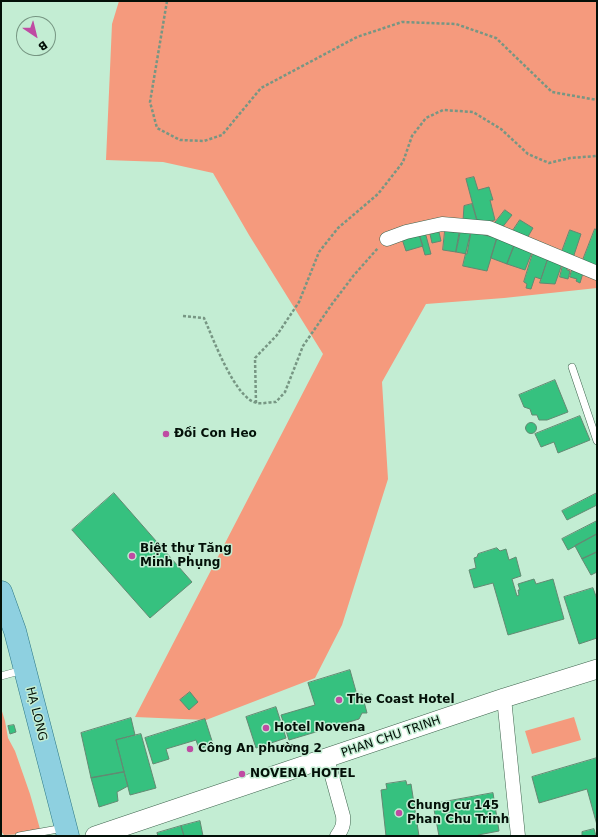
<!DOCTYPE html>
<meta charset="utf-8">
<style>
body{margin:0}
#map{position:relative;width:598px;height:837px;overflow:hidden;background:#c3edd3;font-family:"DejaVu Sans",sans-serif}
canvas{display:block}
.frame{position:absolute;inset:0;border:2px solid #031008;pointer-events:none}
.north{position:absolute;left:16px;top:16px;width:40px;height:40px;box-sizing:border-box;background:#c3edd3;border:1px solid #769582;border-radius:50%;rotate:145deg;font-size:11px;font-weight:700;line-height:16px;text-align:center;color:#031008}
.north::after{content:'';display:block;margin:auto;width:14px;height:18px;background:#bf4ba3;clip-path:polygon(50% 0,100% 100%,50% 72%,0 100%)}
</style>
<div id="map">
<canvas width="598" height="837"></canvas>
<div class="frame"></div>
<div class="north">B</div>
</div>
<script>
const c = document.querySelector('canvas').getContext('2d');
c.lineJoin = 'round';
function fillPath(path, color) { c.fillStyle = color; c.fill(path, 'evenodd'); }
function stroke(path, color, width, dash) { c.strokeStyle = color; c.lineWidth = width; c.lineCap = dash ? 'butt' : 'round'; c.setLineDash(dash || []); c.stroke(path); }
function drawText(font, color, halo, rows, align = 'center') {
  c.font = font + ' "DejaVu Sans",sans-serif'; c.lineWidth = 3; c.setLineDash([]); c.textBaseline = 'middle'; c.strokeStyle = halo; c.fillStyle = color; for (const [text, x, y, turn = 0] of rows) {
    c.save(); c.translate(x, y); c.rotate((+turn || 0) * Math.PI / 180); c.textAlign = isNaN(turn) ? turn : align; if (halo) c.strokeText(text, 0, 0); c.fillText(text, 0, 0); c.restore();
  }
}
fillPath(new Path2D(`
 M 119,1 L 597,1 L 597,288 L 504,298 L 426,304 L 382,382 L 388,479 L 342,625 L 315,678 L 206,720 L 135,717 L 323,354 L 249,235 L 213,173 L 163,162 L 106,160 L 112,24 Z
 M 1,708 L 5,721 L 8,738 L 15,751 L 30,794 L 40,829 L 23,834 L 4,835 L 1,831 Z
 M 574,717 L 581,740 L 532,754 L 525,731 Z`), '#f59a7d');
const building = new Path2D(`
 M 474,177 L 478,190 L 489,187 L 493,200 L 490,200 L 495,220 L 478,224 L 466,179 Z
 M 472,204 L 478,224 L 463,221 L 464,206 Z
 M 505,210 L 512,215 L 501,229 L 494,224 Z
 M 520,220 L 533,228 L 526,240 L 512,232 Z
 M 595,229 L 597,230 L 597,270 L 581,265 Z
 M 460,230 L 471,232 L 467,254 L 456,252 Z
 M 570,230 L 581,234 L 573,258 L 561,254 Z
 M 445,231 L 460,233 L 456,252 L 443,250 Z
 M 425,232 L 431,254 L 425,255 L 419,234 Z
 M 439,232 L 441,241 L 432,243 L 430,234 Z
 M 471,232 L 497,238 L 487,271 L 463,266 Z
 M 419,234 L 423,246 L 406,251 L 402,239 Z
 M 497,238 L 514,246 L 507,264 L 491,258 Z
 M 514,246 L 532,252 L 525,270 L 507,264 Z
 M 533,253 L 548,258 L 541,279 L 535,277 L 531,289 L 526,288 L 527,284 L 524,282 Z
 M 548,259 L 562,264 L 555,284 L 540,283 Z
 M 563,265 L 567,266 L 567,270 L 570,271 L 568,279 L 560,277 Z
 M 572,270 L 583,273 L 580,283 L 576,281 L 577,279 L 570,277 Z
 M 555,380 L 568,412 L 547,420 L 539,420 L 537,415 L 532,415 L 530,409 L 524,407 L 519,395 Z
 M 580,416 L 590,440 L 558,453 L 554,442 L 541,447 L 535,434 Z
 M525.5 428a5.5 5.5 0 1 1 11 0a5.5 5.5 0 1 1-11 0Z
 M 114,493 L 192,582 L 150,618 L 72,530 Z
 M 597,493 L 597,505 L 567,520 L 562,511 Z
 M 597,521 L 597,534 L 568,550 L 562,539 Z
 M 597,534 L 597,552 L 582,559 L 575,546 Z
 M 497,548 L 500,551 L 506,549 L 509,560 L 516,557 L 521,576 L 512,579 L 517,596 L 519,595 L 518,590 L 520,590 L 518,584 L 534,579 L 536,584 L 553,579 L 564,619 L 508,635 L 493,583 L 474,588 L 469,570 L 476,568 L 474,558 L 477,557 L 478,554 Z
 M 597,552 L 597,572 L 591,575 L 582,559 Z
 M 593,588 L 597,599 L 597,638 L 579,644 L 564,597 Z
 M 350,670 L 357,695 L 362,694 L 367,713 L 362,713 L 359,719 L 289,740 L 281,715 L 315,705 L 308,683 Z
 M 190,692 L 198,702 L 189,710 L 180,700 Z
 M 276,707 L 286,738 L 256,748 L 246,717 Z
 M 131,718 L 135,735 L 116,740 L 124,772 L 91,778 L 81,733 Z
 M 205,719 L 213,744 L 199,749 L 196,740 L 166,749 L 169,759 L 153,764 L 145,738 Z
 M 14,725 L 16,732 L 10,734 L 8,726 Z
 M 141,734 L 156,788 L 130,795 L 116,740 Z
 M 597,758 L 597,825 L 587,789 L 539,803 L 532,777 Z
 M 124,772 L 128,786 L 117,792 L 118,801 L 99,807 L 91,778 Z
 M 406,781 L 407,785 L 411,784 L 419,836 L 386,836 L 381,790 L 387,789 L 386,784 Z
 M 493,793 L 499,831 L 478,835 L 478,836 L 439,836 L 433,804 Z
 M 200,821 L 203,836 L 184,836 L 181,826 Z
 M 181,826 L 184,836 L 158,836 L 157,833 Z
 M 594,829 L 596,836 L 582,836 L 582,832 Z`);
fillPath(building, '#36c17f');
stroke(building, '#638972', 1);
const service = new Path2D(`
 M 572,367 L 597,441
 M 1,676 L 23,670
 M 19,836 L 64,828`);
const minor = new Path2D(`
 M 387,239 L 406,232 L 442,224 L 489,228 L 597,273
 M 504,698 L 518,836
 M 327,758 L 343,816 C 344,825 342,829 337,836`);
const secondary = new Path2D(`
 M 95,836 L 504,698 L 597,669`);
const primary = new Path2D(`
 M 1,592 L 15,631 L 68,836`);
stroke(service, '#3f644e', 8);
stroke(minor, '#3f644e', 15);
stroke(secondary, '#3f644e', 20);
stroke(primary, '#2d7887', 23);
stroke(new Path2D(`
 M 167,1 L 150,102 L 157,128 L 180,140 L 204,141 L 222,135 L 261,88 L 357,37 L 402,22 L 456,24 L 496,38 L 552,92 L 597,100
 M 183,316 L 204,318 C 213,338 235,399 257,403 C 262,404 270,402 276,402 L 285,392 L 303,346 L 332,304 L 354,275 L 378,248
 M 256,403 L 255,358 L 277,335 L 299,302 L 319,252 L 338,228 L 378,194 L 403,162 L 412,136 L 426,118 L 443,110 L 473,112 L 501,129 L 528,154 L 549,163 L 570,158 L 597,156`), '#779683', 2.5, [3, 2]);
stroke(service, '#fff', 7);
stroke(minor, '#fff', 14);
stroke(secondary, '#fff', 19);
stroke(primary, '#8ed0e0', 22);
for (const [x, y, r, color] of [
 [166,434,4,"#bf4ba3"],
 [132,556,4,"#bf4ba3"],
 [339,700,4,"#bf4ba3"],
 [266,728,4,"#bf4ba3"],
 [190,749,4,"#bf4ba3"],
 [242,774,4,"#bf4ba3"],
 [399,813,4,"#bf4ba3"]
]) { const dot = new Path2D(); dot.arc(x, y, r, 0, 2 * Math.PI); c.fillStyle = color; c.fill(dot); stroke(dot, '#c3edd3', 1.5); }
drawText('bold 12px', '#031008', '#c3edd3', [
 ["Đồi Con Heo",174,434],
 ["Biệt thự Tăng",140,549],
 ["Minh Phụng",140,563],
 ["The Coast Hotel",347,700],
 ["Hotel Novena",274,728],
 ["Công An phường 2",198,749],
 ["NOVENA HOTEL",250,774],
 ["Chung cư 145",407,806],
 ["Phan Chu Trinh",407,820]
], 'left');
drawText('12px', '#031008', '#c3edd3', [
 ["HẠ LONG",36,714,76],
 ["PHAN CHU TRINH",391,737,-19]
]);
</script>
